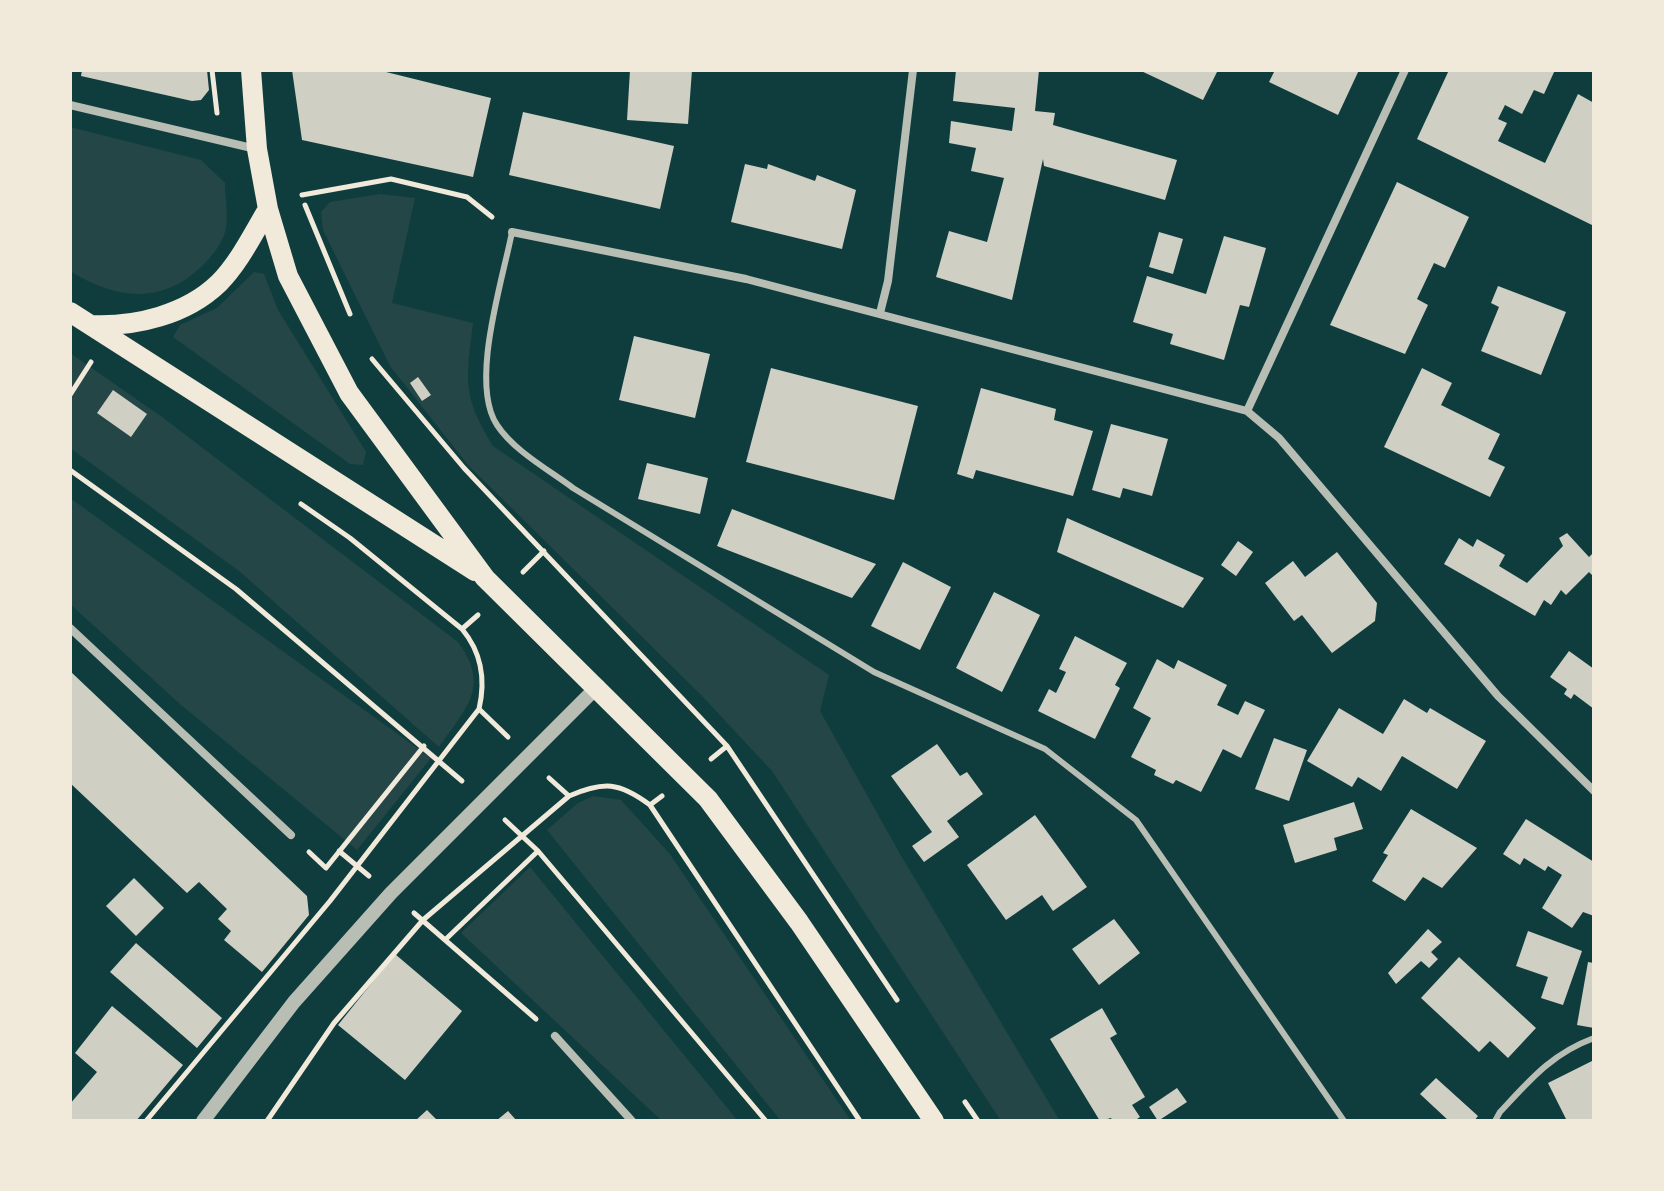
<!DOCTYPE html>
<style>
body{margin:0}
#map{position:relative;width:1664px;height:1191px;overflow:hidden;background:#0f3d3e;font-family:Inter,sans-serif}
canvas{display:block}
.frame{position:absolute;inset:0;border:72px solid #f1e9da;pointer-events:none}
</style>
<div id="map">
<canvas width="1664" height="1191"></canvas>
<div class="frame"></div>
</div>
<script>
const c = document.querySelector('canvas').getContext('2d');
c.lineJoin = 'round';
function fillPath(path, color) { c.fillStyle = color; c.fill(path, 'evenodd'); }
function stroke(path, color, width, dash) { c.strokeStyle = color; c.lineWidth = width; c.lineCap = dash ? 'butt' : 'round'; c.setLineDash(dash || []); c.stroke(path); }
fillPath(new Path2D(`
 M 70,127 L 201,160 L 225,183 C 225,197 228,213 226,227 C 224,242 211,258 200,268 C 160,305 114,299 70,271 Z
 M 380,194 L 415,198 L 392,303 L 473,323 C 466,381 462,395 493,446 L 829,675 L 820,711 L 900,854 L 1060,1121 L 1001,1121 L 772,771 L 703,697 L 468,465 L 390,366 L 323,230 L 321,212 L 330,202 Z
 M 254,272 L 264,274 L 278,310 L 366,452 L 363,465 L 350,464 L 173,337 L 180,325 L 217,308 Z
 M 70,353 L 162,417 L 458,642 C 491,687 466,708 439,747 L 239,571 L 70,448 Z
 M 70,498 L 431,758 L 357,850 L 180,704 L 70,604 Z
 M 593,796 L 621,800 L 669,853 L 851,1121 L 781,1121 L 547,830 L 578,803 Z
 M 530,867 L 738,1121 L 662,1121 L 461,933 Z`), '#244646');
fillPath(new Path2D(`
 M 82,70 L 207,70 L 209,90 L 201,100 L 192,101 L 81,76 Z
 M 292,70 L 378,70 L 491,98 L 473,177 L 302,140 Z
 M 630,70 L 692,70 L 688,124 L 627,120 Z
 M 956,70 L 1039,70 L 1035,111 L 1055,113 L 1053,125 L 1177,160 L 1165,200 L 1044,166 L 1043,159 L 1012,300 L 936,277 L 949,231 L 987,242 L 1004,178 L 971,171 L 976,148 L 949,143 L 951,121 L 1012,131 L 1015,108 L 953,101 Z
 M 1139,70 L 1218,70 L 1203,100 Z
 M 1275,70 L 1359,70 L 1338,115 L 1269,82 Z
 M 1449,70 L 1555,70 L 1544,94 L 1534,90 L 1522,114 L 1505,105 L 1498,119 L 1507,123 L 1498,141 L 1545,163 L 1578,94 L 1594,103 L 1594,226 L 1417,139 Z
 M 523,112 L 674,146 L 660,209 L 509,175 Z
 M 745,164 L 767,169 L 768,164 L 815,181 L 817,175 L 856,190 L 842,249 L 731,222 Z
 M 1397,182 L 1469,217 L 1445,268 L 1434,263 L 1417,299 L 1428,305 L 1405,354 L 1330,325 Z
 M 1159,232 L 1183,239 L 1173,274 L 1149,267 Z
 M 1224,236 L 1266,248 L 1249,307 L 1240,305 L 1224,360 L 1170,344 L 1173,334 L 1133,322 L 1147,276 L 1206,294 Z
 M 1498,286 L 1566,312 L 1541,375 L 1481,351 L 1499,307 L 1491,303 Z
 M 634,336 L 710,354 L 695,418 L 619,400 Z
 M 771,368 L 918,406 L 894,500 L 746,462 Z
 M 1422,368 L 1452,383 L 1441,405 L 1500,434 L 1488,459 L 1505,467 L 1490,497 L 1384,447 Z
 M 418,377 L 431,395 L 422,401 L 410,383 Z
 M 981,388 L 1056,409 L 1054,420 L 1093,431 L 1073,496 L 976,470 L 973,479 L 957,474 Z
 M 113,390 L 147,414 L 131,437 L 97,413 Z
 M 1111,424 L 1168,439 L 1152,496 L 1123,488 L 1120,498 L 1092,490 Z
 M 647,463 L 708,478 L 700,514 L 638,499 Z
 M 732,509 L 876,564 L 852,598 L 717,546 Z
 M 1067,518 L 1204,578 L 1183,608 L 1057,552 Z
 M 1567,533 L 1589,557 L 1594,552 L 1594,577 L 1589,572 L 1566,595 L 1561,590 L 1551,605 L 1544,600 L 1535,616 L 1444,564 L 1459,538 L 1473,547 L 1477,539 L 1505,555 L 1499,566 L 1527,583 L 1563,546 L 1559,538 Z
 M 1238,541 L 1253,552 L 1236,576 L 1221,565 Z
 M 1337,552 L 1377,603 L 1375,621 L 1332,653 L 1302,615 L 1294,621 L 1265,583 L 1293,561 L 1305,577 Z
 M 903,562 L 951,587 L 920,650 L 871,626 Z
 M 994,592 L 1040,615 L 1002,692 L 956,668 Z
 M 1075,636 L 1127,663 L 1115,685 L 1120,688 L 1095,739 L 1038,711 L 1049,689 L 1056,693 L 1066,672 L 1059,669 Z
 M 1569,651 L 1594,669 L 1594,709 L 1574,694 L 1571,699 L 1564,694 L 1567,689 L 1550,677 Z
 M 1157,659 L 1174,669 L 1178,660 L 1227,685 L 1217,705 L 1238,715 L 1245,701 L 1265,710 L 1241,758 L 1223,749 L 1201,792 L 1176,780 L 1173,784 L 1154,775 L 1156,770 L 1131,757 L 1151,718 L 1133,708 Z
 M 70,671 L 307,896 L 309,915 L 262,972 L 224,940 L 231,931 L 218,919 L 227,909 L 199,882 L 187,893 L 70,783 Z
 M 1404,699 L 1427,713 L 1430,708 L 1486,741 L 1457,789 L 1402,756 L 1381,791 L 1358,777 L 1352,787 L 1307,761 L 1339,708 L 1383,734 Z
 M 1274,738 L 1307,750 L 1289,801 L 1255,789 Z
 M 937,744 L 960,776 L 967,772 L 983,794 L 947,821 L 959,837 L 924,862 L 912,846 L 932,832 L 891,776 Z
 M 1354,802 L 1363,829 L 1334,838 L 1337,850 L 1295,863 L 1283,825 Z
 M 1411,809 L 1477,848 L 1442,888 L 1423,877 L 1405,901 L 1372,881 L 1388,855 L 1383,853 Z
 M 1035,815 L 1087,887 L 1053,911 L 1042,895 L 1006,920 L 967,865 Z
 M 1526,819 L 1594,862 L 1594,916 L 1583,912 L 1572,928 L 1542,908 L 1562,875 L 1548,866 L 1545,871 L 1524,858 L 1520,865 L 1503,854 Z
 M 134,878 L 164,908 L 136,936 L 106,906 Z
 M 1114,919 L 1140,953 L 1099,985 L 1072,949 Z
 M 1428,929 L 1442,942 L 1431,952 L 1438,959 L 1429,968 L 1421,961 L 1396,984 L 1388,973 Z
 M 1528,931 L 1582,951 L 1563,1005 L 1541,998 L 1548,977 L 1516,966 Z
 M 136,943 L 222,1018 L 197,1048 L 110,972 Z
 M 395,954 L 462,1011 L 405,1080 L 338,1025 Z
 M 1459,957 L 1536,1028 L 1508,1058 L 1490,1041 L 1479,1052 L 1421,998 Z
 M 1588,962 L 1594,963 L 1594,1028 L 1577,1025 Z
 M 112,1006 L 183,1065 L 136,1121 L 70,1121 L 70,1104 L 97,1072 L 75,1053 Z
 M 1102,1008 L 1117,1034 L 1110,1038 L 1145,1097 L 1132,1105 L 1140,1117 L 1134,1121 L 1113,1121 L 1111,1118 L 1100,1121 L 1050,1039 Z
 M 1594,1060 L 1594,1121 L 1567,1121 L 1548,1083 Z
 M 1436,1078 L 1478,1116 L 1474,1121 L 1449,1121 L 1420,1094 Z
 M 1177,1088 L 1187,1102 L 1158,1121 L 1149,1107 Z
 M 427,1110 L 438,1121 L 415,1121 Z
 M 508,1111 L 517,1121 L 496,1121 Z`), '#cfcfc3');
stroke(new Path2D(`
 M 212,70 L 217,113
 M 302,195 L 391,179 L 467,197 L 492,217
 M 305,205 L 350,314
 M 372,359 L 464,468 L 727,746 L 711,759
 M 70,395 L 91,362
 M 70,470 L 236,589 L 462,781
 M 301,504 L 350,538 L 462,629 L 478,615
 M 523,572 L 544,551
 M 462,629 C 482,653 486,679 479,709 L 508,737
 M 727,746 L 897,1000
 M 549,778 L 569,796 C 604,781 619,782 650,805 L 860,1121
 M 650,805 L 662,796
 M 505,820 L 538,851 L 766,1121
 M 339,851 L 369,876
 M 309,852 L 326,868 L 424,746
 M 414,913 L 536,1019
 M 446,939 L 538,851
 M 965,1102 L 978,1121
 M 146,1121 L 330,901 L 479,709
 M 267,1121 L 334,1023 L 423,920 L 569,796`), '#f1e9da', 5);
stroke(new Path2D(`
 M 512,232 C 503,279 469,383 497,425 C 514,451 549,470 573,488 L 874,672 L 1045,749 L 1136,820 L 1344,1121
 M 1495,1121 L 1500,1112 C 1530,1080 1551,1054 1594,1038`), '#b8beb3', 6);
stroke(new Path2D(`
 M 70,105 L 256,149
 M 512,232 L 746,279 L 1247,411 L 1279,438 L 1498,696 L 1594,791
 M 880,313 L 888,281 L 913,70
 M 1247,411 L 1405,70
 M 70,628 L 291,835
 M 555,1036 L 632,1121`), '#b8beb3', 8);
stroke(new Path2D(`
 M 203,1121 L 294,1002 L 391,893 L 598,686`), '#b8beb3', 14);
stroke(new Path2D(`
 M 251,70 L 257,149 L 268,209 L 288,276 L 349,393 L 485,578 L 708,799 L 799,922 L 934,1121
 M 70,312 L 475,571
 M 91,325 C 135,327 186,315 219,283 C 239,263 253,234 268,209`), '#f1e9da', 20);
</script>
